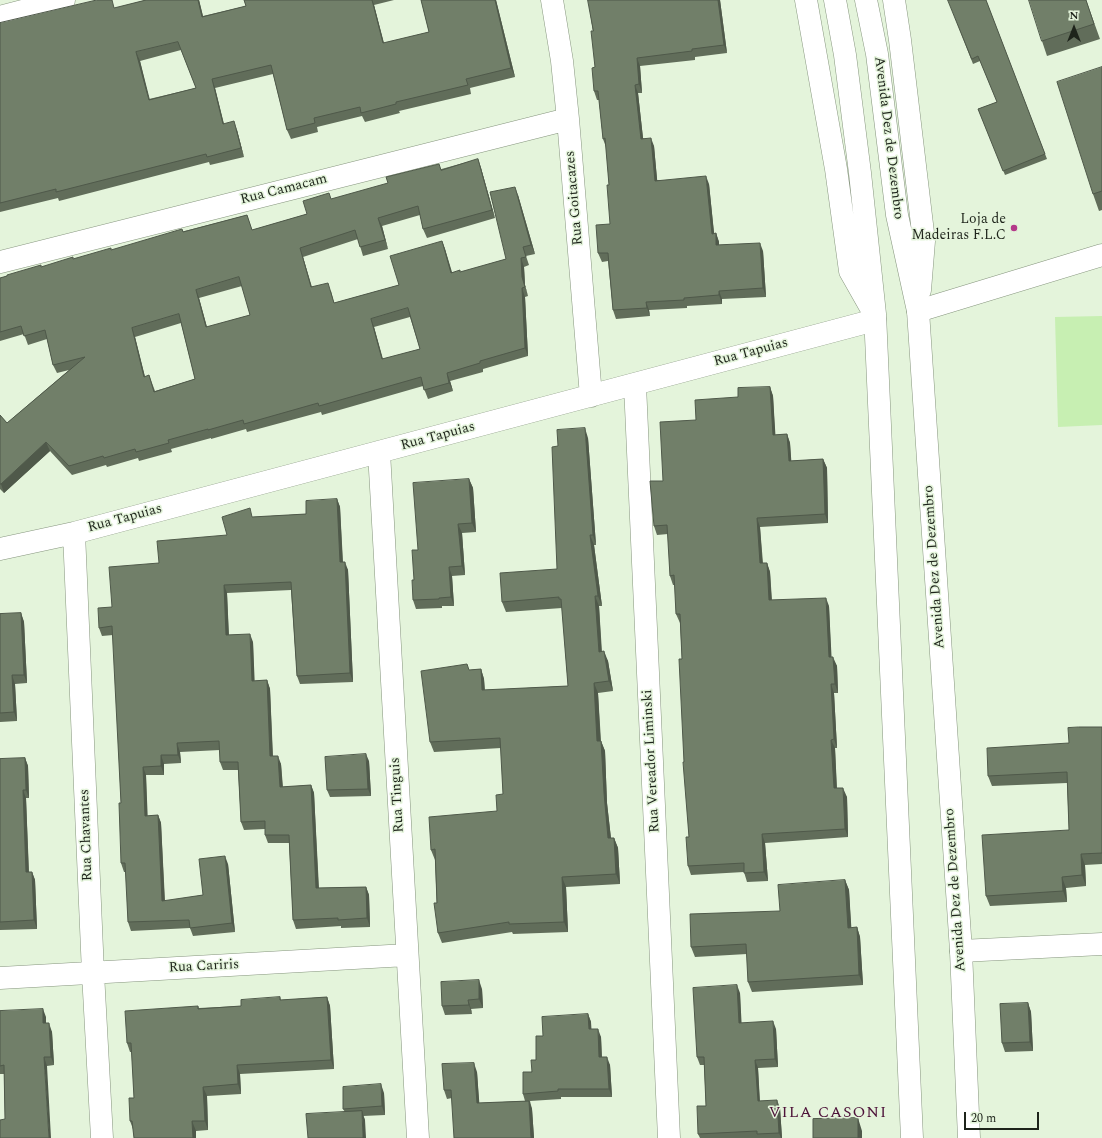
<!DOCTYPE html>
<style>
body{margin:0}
#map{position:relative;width:1102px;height:1138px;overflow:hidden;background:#e4f4db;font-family:Spectral,serif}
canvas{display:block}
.north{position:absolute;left:1054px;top:8px;width:40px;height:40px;-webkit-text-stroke:3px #e4f4db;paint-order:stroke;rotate:0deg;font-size:11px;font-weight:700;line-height:16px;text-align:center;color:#1e241b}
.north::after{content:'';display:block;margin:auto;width:14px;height:18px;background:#1e241b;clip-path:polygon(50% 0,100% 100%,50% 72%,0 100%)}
.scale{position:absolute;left:964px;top:1112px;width:75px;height:18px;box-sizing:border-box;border:2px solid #1e241b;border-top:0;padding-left:5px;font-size:12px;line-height:14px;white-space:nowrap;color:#1e241b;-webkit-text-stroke:3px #e4f4db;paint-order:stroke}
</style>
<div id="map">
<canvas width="1102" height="1138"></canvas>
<div class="north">N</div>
<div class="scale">20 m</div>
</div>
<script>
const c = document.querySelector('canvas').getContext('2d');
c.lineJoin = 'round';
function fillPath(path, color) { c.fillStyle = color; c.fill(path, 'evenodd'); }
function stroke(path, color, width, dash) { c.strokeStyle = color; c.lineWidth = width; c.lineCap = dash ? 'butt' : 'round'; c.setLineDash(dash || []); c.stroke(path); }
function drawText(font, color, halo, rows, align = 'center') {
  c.font = font + ' Spectral,serif'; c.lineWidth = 3; c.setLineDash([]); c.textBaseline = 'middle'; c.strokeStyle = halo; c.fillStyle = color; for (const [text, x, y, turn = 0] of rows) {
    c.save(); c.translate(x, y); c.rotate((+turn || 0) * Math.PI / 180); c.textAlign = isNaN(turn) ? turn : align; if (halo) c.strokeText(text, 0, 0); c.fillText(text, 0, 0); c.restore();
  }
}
fillPath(new Path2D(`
 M 1102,316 L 1102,425 L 1058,427 L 1055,317 Z`), '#c7efb2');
const minor = new Path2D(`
 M 552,0 L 562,61 L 568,119 L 591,396
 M 0,17 L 64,0
 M 0,262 L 568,119
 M 918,311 L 1102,255
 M 635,385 L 669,1138
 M 379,452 L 418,1138
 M 74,533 L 93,973 L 102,1138
 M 0,549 L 74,533 L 875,320
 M 961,951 L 1102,944
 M 0,978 L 407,955`);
const highway = new Path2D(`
 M 806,0 L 836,169 L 850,271 L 871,308
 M 835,0 L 845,55 L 860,173 L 875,314 L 912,1138
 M 866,0 L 877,54 L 897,215 L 918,311 L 961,951 L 969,1138
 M 894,0 L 900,40 L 924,241 L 920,290`);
stroke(minor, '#86957e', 23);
stroke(highway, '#86957e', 23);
stroke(minor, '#fff', 22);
stroke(highway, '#fff', 22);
fillPath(new Path2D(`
 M 146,0 L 199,0 L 203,16 L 246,6 L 244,0 L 394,0 L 374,5 L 384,43 L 429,32 L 421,0 L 496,0 L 515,77 L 470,88 L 471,94 L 399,111 L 400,113 L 365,122 L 362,116 L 317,127 L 318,132 L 291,139 L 287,130 L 273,74 L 215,88 L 224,124 L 237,130 L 244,157 L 210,165 L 209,162 L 59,201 L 58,198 L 0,212 L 0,23 L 115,8 ZM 181,50 L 196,88 L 149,99 L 140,61 Z
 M 588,0 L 720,0 L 727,53 L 695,57 L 695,60 L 640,66 L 642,93 L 638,93 L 643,138 L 654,146 L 657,180 L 709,184 L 714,234 L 716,233 L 719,242 L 719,245 L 763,251 L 766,297 L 722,299 L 722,304 L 687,306 L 687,308 L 649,310 L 650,316 L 616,319 L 613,310 L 608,261 L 602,262 L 598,253 L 610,224 L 609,185 L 606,147 L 603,139 L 599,100 L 597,100 L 594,91 L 595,67 L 593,31 Z
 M 948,0 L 986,0 L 1047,159 L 1005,175 L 978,109 L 997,102 L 980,61 L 973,64 Z
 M 1086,0 L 1100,39 L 1047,56 L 1042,41 Z
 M 1102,67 L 1102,210 L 1099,211 L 1093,194 Z
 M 478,159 L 481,168 L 495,218 L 427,238 L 423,229 L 420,215 L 382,226 L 388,249 L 363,256 L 358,239 L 303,257 L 312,287 L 331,291 L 334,303 L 399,285 L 442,241 L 445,249 L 452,272 L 461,272 L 506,259 L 518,195 L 535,254 L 526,256 L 529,265 L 524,267 L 525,285 L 528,296 L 525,297 L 528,356 L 483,369 L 483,372 L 450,381 L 453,391 L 428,399 L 423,386 L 322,415 L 321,412 L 247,432 L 246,429 L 211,439 L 211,438 L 171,449 L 172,452 L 139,461 L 138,458 L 107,467 L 106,465 L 72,475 L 50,451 L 4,493 L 0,489 L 0,415 L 7,423 L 69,370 L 57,373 L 53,365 L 47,339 L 28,345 L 24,334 L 0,341 L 0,278 L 41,267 L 111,250 L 247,215 L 252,230 L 307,214 L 332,199 ZM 242,286 L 250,315 L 207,327 L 199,298 ZM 410,317 L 420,349 L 383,359 L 374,327 ZM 181,323 L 195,379 L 155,391 L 149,375 L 145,377 L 135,337 Z
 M 770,387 L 773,396 L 775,435 L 787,434 L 790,443 L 791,461 L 823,459 L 827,468 L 828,523 L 760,527 L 763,563 L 767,563 L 770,572 L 772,600 L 829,606 L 831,657 L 837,666 L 838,693 L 834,693 L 837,748 L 835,748 L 837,788 L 847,797 L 848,837 L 765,843 L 768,881 L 747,882 L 744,872 L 691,875 L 688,866 L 689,837 L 684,762 L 682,659 L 680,623 L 676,614 L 675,585 L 673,585 L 670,576 L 668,534 L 657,535 L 654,526 L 663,481 L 696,420 L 738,397 Z
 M 588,438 L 596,545 L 594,545 L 602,606 L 599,606 L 602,652 L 608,661 L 613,691 L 598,693 L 601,741 L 605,751 L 607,803 L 611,838 L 614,838 L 618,848 L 620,884 L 566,887 L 568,932 L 513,934 L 512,932 L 442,943 L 438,933 L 435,860 L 431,850 L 497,811 L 503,794 L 501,748 L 434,752 L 430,742 L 470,670 L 481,669 L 484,679 L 485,690 L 568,686 L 562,608 L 506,612 L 502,602 L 557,569 L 558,446 Z
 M 469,479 L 473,488 L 476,532 L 462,533 L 465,575 L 452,576 L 454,606 L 442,606 L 442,608 L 416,609 L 413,600 L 418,550 Z
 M 337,499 L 340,507 L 343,562 L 348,570 L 353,682 L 300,684 L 297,676 L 291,590 L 227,593 L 229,635 L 253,642 L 254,681 L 267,680 L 270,689 L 273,756 L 281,764 L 283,787 L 311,785 L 314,793 L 319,888 L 366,887 L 369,895 L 370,927 L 341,928 L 341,926 L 296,929 L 293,920 L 289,843 L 268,843 L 265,835 L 265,829 L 244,830 L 241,822 L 238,770 L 223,770 L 220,762 L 220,750 L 180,752 L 181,763 L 164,764 L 164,775 L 146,775 L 147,816 L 158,815 L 161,823 L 165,901 L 203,895 L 228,864 L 235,932 L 193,936 L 190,928 L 131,931 L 128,922 L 126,872 L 124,872 L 121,863 L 121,803 L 113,635 L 102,636 L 99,628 L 112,607 L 159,563 L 227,535 L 253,517 L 306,514 Z
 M 21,613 L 24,622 L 27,683 L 15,684 L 17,721 L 0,722 L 0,614 Z
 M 1102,727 L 1102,864 L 1085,865 L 1086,886 L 1066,888 L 1067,902 L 990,906 L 986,896 L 1069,830 L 1067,783 L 992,786 L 988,776 L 1069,743 Z
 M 25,758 L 28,766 L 29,798 L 26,798 L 29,872 L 32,872 L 35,880 L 37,929 L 0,930 L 0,759 Z
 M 369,761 L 371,796 L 330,797 L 327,790 Z
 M 845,880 L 849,890 L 851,928 L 857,927 L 860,937 L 863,985 L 752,992 L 748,982 L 747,954 L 695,957 L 691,947 L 780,911 Z
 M 482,989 L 483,1008 L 471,1009 L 472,1014 L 445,1015 L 442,1006 Z
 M 740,993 L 741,1023 L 776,1029 L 778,1067 L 758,1068 L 760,1101 L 780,1108 L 782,1138 L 700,1138 L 698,1134 L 706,1106 L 704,1065 L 700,1065 L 697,1057 Z
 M 280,997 L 281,1000 L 327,997 L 330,1006 L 334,1069 L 240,1074 L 241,1094 L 207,1096 L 208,1130 L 196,1131 L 196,1138 L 134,1138 L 133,1129 L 130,1121 L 134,1098 L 132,1052 L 130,1052 L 127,1043 L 198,1006 L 199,1008 L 241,1006 Z
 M 1028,1003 L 1031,1012 L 1033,1051 L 1005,1052 L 1002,1043 Z
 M 0,1011 L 46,1017 L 46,1023 L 52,1032 L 54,1065 L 47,1066 L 5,1119 L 4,1074 L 0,1074 Z
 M 588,1014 L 591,1022 L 591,1029 L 601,1037 L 602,1057 L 610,1065 L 612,1097 L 561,1097 L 561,1099 L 530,1101 L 532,1109 L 534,1138 L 452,1098 L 447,1099 L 444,1090 L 477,1072 L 479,1103 L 525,1101 L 523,1094 L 536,1060 L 543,1036 Z
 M 384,1093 L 385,1115 L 363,1116 L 365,1120 L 345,1112 L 343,1109 Z`), '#616d5a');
fillPath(new Path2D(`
 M 198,0 L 199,0 L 205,25 L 202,17 Z
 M 372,0 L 374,5 L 386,52 L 383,43 Z
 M 495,0 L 496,0 L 515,77 L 511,68 Z
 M 718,0 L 720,0 L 727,53 L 724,45 Z
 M 136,52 L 140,61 L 152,108 L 149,100 Z
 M 637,58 L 640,66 L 642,93 L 639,84 Z
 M 212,79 L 215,88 L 226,133 L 223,124 Z
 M 635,85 L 638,93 L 644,147 L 641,139 Z
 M 234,121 L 237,130 L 244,157 L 241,148 Z
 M 651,138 L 654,146 L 658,189 L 655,181 Z
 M 478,159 L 481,168 L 495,218 L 492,210 Z
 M 706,176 L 709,184 L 715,242 L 712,234 Z
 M 515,187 L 518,195 L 535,254 L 531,245 Z
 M 378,218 L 382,226 L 388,249 L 385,240 Z
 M 716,233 L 719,242 L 719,253 L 716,245 Z
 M 442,241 L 445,249 L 454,281 L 451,273 Z
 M 760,243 L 763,251 L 766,297 L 763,288 Z
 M 300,248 L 303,257 L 314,296 L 311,287 Z
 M 521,258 L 524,267 L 525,285 L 528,296 L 522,277 Z
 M 522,288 L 525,297 L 528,356 L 525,348 Z
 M 196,290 L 199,298 L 209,335 L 206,327 Z
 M 719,291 L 722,299 L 722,304 L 719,295 Z
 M 646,302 L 649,310 L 650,316 L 647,308 Z
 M 371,319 L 374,327 L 385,368 L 382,359 Z
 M 132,328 L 135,337 L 147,385 L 144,377 Z
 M 447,373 L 450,381 L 453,391 L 449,383 Z
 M 770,387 L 773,396 L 776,444 L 773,435 Z
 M 585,428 L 588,438 L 596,545 L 593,535 Z
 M 787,434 L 790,443 L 792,470 L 789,461 Z
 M 46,442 L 50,451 L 4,493 L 1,484 Z
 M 823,459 L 827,468 L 828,523 L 825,514 Z
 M 469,479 L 473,488 L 476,532 L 472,523 Z
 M 337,499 L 340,507 L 343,570 L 340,562 Z
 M 757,518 L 760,527 L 763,572 L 760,563 Z
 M 458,524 L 462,533 L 465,575 L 462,566 Z
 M 590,535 L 594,545 L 602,606 L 598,596 Z
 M 345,562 L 348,570 L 353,682 L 350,673 Z
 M 767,563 L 770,572 L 772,609 L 769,600 Z
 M 449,567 L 452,576 L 454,606 L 451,597 Z
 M 224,585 L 227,593 L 229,643 L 226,635 Z
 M 595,596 L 599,606 L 602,662 L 599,652 Z
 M 826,598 L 829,606 L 832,666 L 829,657 Z
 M 21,613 L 24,622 L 27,683 L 24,675 Z
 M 250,634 L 253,642 L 255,689 L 252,681 Z
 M 604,651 L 608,661 L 613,691 L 609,681 Z
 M 833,657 L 837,666 L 838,693 L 835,684 Z
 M 481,669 L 484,679 L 485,700 L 482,690 Z
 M 12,675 L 15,684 L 17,721 L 14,712 Z
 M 267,680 L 270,689 L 273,765 L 270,756 Z
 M 594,683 L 598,693 L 601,751 L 597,741 Z
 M 831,684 L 834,693 L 837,748 L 834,739 Z
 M 831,740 L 835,748 L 837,797 L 834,788 Z
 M 601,741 L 605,751 L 607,803 L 612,848 L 608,838 L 604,793 Z
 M 177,743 L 180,752 L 181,763 L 178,755 Z
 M 366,754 L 369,761 L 371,796 L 368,789 Z
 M 161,755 L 164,764 L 164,775 L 161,766 Z
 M 278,756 L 281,764 L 283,795 L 280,787 Z
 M 25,758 L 28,766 L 29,798 L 26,790 Z
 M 143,767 L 146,775 L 148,824 L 145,816 Z
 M 311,785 L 314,793 L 319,897 L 316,888 Z
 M 843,788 L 847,797 L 848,837 L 845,829 Z
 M 23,790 L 26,798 L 29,880 L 26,872 Z
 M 158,815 L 161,823 L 165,909 L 162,901 Z
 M 762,834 L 765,843 L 768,881 L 764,872 Z
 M 614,838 L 618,848 L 620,884 L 616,874 Z
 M 1081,854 L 1085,865 L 1086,886 L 1082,875 Z
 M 225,856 L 228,864 L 235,932 L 232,923 Z
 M 32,872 L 35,880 L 37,929 L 34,920 Z
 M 562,877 L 566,887 L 568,932 L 564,922 Z
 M 1062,877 L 1066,888 L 1067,902 L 1063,891 Z
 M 845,880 L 849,890 L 852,938 L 848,928 Z
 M 366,887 L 369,895 L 370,927 L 367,918 Z
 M 857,927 L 860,937 L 863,985 L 859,975 Z
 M 479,980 L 482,989 L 483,1008 L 479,999 Z
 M 737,985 L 740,993 L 742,1031 L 739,1023 Z
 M 327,997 L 330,1006 L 334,1069 L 331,1060 Z
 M 468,1000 L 471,1009 L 472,1014 L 469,1005 Z
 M 1028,1003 L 1031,1012 L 1033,1051 L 1030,1042 Z
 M 43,1009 L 46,1017 L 46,1032 L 43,1023 Z
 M 588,1014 L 591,1022 L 592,1037 L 589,1029 Z
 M 773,1021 L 776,1029 L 778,1067 L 775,1059 Z
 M 49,1023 L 52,1032 L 54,1065 L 51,1057 Z
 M 598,1029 L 601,1037 L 602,1065 L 599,1057 Z
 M 44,1057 L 47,1066 L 51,1138 L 49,1138 Z
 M 607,1057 L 610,1065 L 612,1097 L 609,1089 Z
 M 755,1060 L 758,1068 L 760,1109 L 758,1101 Z
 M 474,1063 L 477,1072 L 480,1112 L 477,1103 Z
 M 237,1065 L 240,1074 L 241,1094 L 238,1084 Z
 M 381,1084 L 384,1093 L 385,1115 L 382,1106 Z
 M 203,1087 L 207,1096 L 208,1130 L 205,1121 Z
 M 777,1100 L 780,1108 L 782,1138 L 781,1138 L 779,1133 Z
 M 529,1101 L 532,1109 L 534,1138 L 531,1138 Z
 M 362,1111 L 365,1120 L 366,1138 L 363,1138 Z
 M 858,1118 L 862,1131 L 862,1138 L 858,1138 Z
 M 192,1121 L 196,1131 L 196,1138 L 193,1138 Z`), '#4f594a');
const building = new Path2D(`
 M 97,0 L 112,0 L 114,8 L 146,0 L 198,0 L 202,17 L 246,6 L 244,0 L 372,0 L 383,43 L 429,32 L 421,0 L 495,0 L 511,68 L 466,79 L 468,85 L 396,102 L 396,104 L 361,113 L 360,107 L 314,118 L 315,123 L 287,130 L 271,65 L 212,79 L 223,124 L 234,121 L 241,148 L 207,157 L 206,154 L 56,192 L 56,189 L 0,203 L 0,23 ZM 178,42 L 196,88 L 149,100 L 136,52 Z
 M 588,0 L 718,0 L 724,45 L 692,49 L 692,51 L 637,58 L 639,84 L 635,85 L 641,139 L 651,138 L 655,181 L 706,176 L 712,234 L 716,233 L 716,245 L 760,243 L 763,288 L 719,291 L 719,295 L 684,298 L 684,300 L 646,302 L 647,308 L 613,310 L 608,253 L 598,253 L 596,225 L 610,224 L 607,185 L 609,185 L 605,138 L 603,139 L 598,91 L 594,91 L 592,68 L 595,67 L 591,31 L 593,31 Z
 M 948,0 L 986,0 L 1045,154 L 1003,171 L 978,109 L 997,102 L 978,56 L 972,59 Z
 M 1029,0 L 1086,0 L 1094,24 L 1042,41 Z
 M 1102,67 L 1102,191 L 1093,194 L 1057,82 Z
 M 478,159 L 492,210 L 423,229 L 418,206 L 378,218 L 385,240 L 360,247 L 355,230 L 300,248 L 311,287 L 328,283 L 334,303 L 399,285 L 390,256 L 442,241 L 451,273 L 460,270 L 460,272 L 506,259 L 490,192 L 515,187 L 531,245 L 523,247 L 526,257 L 521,258 L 522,277 L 525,287 L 522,288 L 525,348 L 480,361 L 480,363 L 447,373 L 449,383 L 424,390 L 421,377 L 319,406 L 318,403 L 244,424 L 243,420 L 208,430 L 208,429 L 168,440 L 169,443 L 136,452 L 135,449 L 104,458 L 103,456 L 69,466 L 46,442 L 1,484 L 0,484 L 0,415 L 7,423 L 85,357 L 53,365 L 45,330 L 24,336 L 21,326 L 0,332 L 0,278 L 7,276 L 7,275 L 41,265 L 41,267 L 73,257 L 73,259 L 111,248 L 111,250 L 182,229 L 183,232 L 247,215 L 252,230 L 307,214 L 303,201 L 329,193 L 331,199 L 388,183 L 386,177 L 439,164 L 441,170 ZM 239,277 L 250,315 L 206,327 L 196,290 ZM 408,308 L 420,349 L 382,359 L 371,319 ZM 179,314 L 195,379 L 154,392 L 149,375 L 144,377 L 132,328 Z
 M 770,387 L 773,435 L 787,434 L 789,461 L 823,459 L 825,514 L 757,518 L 760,563 L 767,563 L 769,600 L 826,598 L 829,657 L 833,657 L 835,684 L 831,684 L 834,739 L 831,740 L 834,788 L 843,788 L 845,829 L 762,834 L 764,872 L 744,873 L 744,863 L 688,866 L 686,837 L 689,837 L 683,762 L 684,762 L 679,659 L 682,659 L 680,614 L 676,614 L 674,575 L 670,576 L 667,525 L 654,526 L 650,481 L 663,481 L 660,422 L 696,420 L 695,400 L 738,397 L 738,388 Z
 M 585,428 L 593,535 L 590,535 L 598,596 L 595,596 L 599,652 L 604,651 L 609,681 L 594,683 L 597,741 L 601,741 L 604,793 L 608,838 L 614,838 L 616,874 L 562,877 L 564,922 L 509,924 L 509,922 L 438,933 L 434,903 L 437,903 L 435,849 L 431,850 L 429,817 L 497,811 L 496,795 L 503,794 L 500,738 L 430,742 L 421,671 L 467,664 L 469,670 L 481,669 L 482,690 L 568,686 L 561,599 L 559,599 L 559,597 L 502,602 L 500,573 L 557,569 L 552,447 L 558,446 L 557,430 Z
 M 469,479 L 472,523 L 458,524 L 462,566 L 449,567 L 451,597 L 439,598 L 439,599 L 413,600 L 412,580 L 414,580 L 412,550 L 418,550 L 413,483 Z
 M 337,499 L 340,562 L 345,562 L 350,673 L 297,676 L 291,582 L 224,585 L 226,635 L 250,634 L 252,681 L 267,680 L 270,756 L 278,756 L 280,787 L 311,785 L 316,888 L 366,887 L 367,918 L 338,920 L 338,918 L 293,920 L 289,835 L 265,835 L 265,821 L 241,822 L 238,762 L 220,762 L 219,741 L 177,743 L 178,755 L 161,755 L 161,766 L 143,767 L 145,816 L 158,815 L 162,901 L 203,895 L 199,859 L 225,856 L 232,923 L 190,928 L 189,920 L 128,922 L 125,863 L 121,863 L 119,803 L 121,803 L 112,626 L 99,628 L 98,608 L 112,607 L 109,567 L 159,563 L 157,541 L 227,535 L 222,517 L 250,508 L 252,517 L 306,514 L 306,501 Z
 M 21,613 L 24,675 L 12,675 L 14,712 L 0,713 L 0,614 Z
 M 1079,727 L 1102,727 L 1102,853 L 1081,854 L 1082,875 L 1062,877 L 1063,891 L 986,896 L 982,835 L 1069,830 L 1067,772 L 988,776 L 987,748 L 1069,743 L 1068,728 Z
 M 366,754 L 368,789 L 327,790 L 325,757 Z
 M 25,758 L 26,790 L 23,790 L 26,872 L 32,872 L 34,920 L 0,922 L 0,759 Z
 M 845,880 L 848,928 L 857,927 L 859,975 L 748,982 L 746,944 L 691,947 L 690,914 L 780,911 L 778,885 Z
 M 479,980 L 479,999 L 468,1000 L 469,1005 L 442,1006 L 441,982 Z
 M 737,985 L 739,1023 L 773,1021 L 775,1059 L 755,1060 L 758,1101 L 777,1100 L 779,1133 L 757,1134 L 757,1131 L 698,1134 L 697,1106 L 706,1106 L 704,1057 L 697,1057 L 693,988 Z
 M 280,997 L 280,1000 L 327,997 L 331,1060 L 237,1065 L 238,1084 L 203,1087 L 205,1121 L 192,1121 L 193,1138 L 134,1138 L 132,1121 L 130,1121 L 129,1098 L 134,1098 L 131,1043 L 127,1043 L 125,1011 L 198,1006 L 198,1009 L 241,1006 L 241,1000 Z
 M 1028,1003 L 1030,1042 L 1002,1043 L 1000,1004 Z
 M 43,1009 L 43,1023 L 49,1023 L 51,1057 L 44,1057 L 49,1138 L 0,1138 L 0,1120 L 5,1119 L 4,1065 L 0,1066 L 0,1011 Z
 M 588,1014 L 589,1029 L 598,1029 L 599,1057 L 607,1057 L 609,1089 L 558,1089 L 558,1091 L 523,1094 L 523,1072 L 532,1072 L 531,1060 L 536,1060 L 536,1036 L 543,1036 L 542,1017 Z
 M 474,1063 L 477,1103 L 529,1101 L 531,1138 L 454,1138 L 451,1090 L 444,1090 L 442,1064 Z
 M 381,1084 L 382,1106 L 343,1109 L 343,1087 Z
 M 362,1111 L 363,1138 L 308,1138 L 306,1114 Z
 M 858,1118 L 858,1138 L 813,1138 L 813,1119 Z`);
fillPath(building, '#717f69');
stroke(building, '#4f594a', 1);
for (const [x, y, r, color] of [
 [1014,228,4,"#b43889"]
]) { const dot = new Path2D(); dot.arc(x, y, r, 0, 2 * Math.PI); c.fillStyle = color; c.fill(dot); stroke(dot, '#e4f4db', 1.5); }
drawText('14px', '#1e241b', '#e4f4db', [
 ["Avenida Dez de Dezembro",888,138,83],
 ["Rua Camacam",284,190,-14],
 ["Rua Goitacazes",575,198,-95],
 ["Rua Tapuias",751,353,-15],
 ["Rua Tapuias",438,437,-15],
 ["Rua Tapuias",125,519,-15],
 ["Avenida Dez de Dezembro",935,567,-94],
 ["Rua Vereador Liminski",652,761,-93],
 ["Rua Tinguis",398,795,-93],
 ["Rua Chavantes",87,835,-92],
 ["Avenida Dez de Dezembro",956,890,-94],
 ["Rua Cariris",204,967,-3]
]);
drawText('14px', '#1e241b', '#e4f4db', [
 ["Loja de",1006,220],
 ["Madeiras F.L.C",1006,236]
], 'right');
c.letterSpacing = '1px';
drawText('16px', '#4d1239', '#e4f4db', [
 ["VILA CASONI",828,1114]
]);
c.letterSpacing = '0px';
</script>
